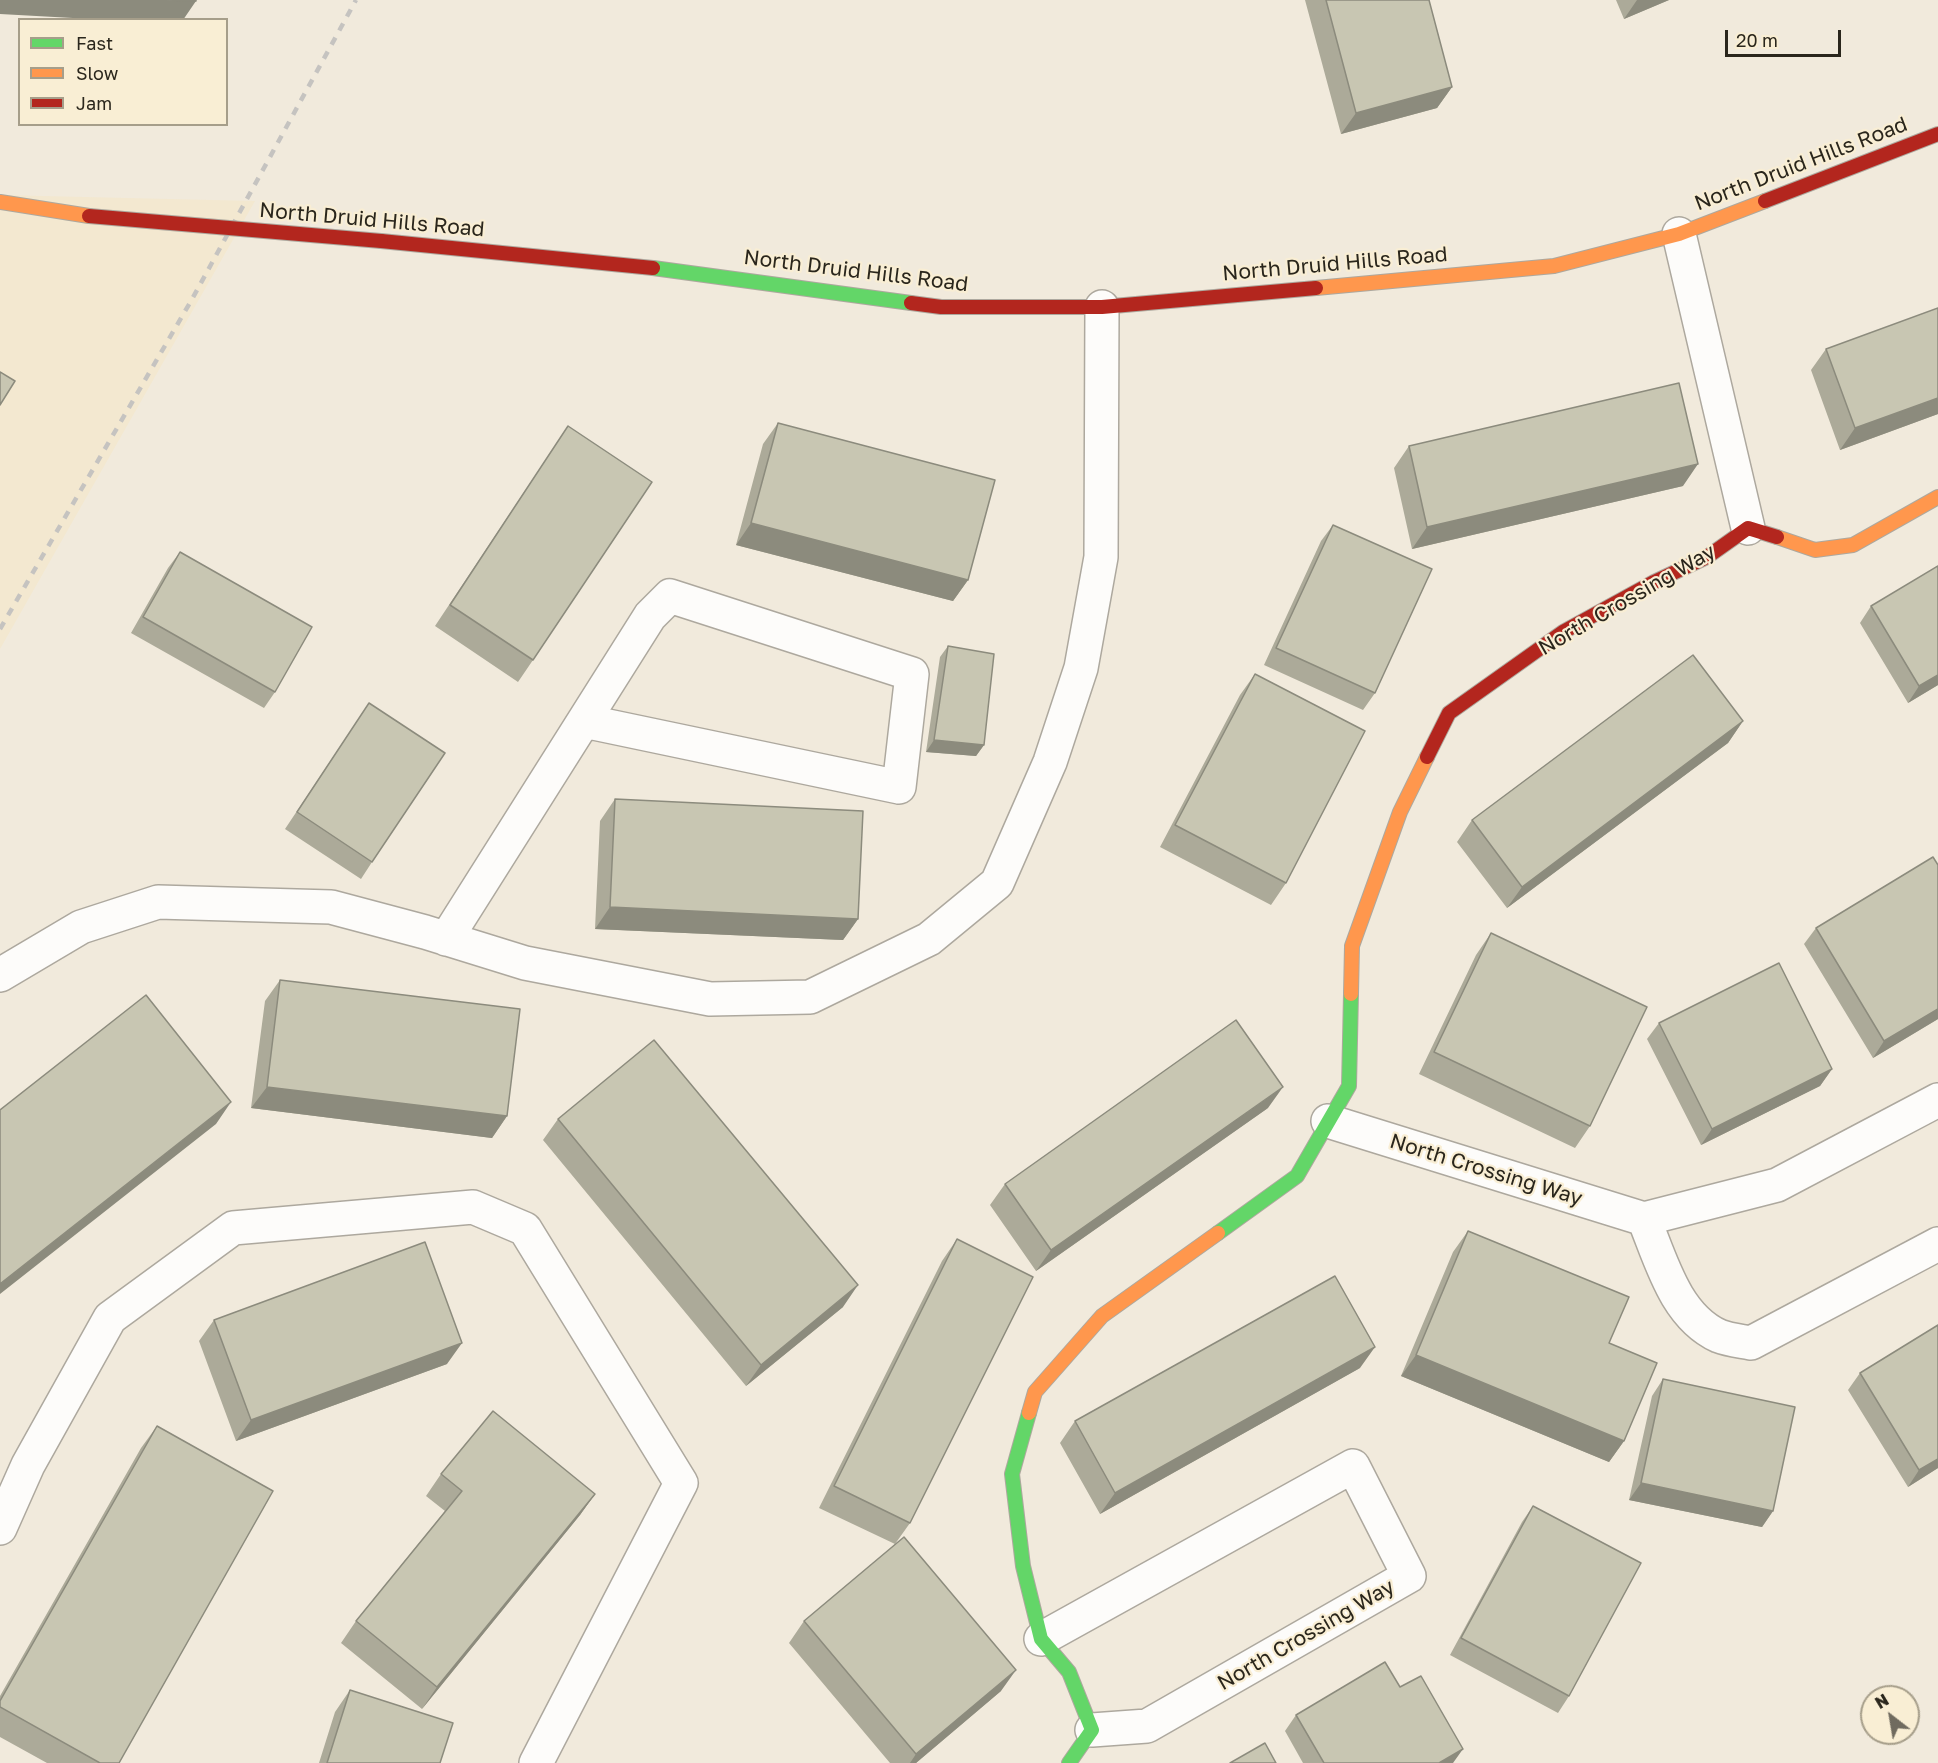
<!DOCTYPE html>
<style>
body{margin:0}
#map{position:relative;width:1938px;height:1763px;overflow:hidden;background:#f1eadc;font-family:"Golos Text",sans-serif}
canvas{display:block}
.legend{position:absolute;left:18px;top:18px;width:210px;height:108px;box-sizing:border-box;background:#f9eed4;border:2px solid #a69e8a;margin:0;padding:8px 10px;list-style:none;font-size:18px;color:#2a261c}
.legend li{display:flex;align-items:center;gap:12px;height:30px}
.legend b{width:30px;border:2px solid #a69e8a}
.north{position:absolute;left:1860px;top:1685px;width:60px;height:60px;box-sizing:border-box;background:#f9eed4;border:2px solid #a69e8a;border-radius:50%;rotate:329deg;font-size:16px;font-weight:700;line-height:24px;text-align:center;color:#2a261c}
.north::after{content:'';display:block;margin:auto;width:21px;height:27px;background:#706b5f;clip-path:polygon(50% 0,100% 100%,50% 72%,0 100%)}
.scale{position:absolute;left:1725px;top:30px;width:116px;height:27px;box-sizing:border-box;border:3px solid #2a261c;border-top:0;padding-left:8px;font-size:18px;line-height:21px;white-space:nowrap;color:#2a261c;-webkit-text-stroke:4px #f9eed4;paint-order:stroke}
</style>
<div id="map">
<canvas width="1938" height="1763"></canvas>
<ul class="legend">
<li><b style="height:8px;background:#63d668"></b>Fast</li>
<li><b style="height:8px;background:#ff974d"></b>Slow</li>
<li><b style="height:8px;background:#b3261e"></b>Jam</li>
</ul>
<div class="north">N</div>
<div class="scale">20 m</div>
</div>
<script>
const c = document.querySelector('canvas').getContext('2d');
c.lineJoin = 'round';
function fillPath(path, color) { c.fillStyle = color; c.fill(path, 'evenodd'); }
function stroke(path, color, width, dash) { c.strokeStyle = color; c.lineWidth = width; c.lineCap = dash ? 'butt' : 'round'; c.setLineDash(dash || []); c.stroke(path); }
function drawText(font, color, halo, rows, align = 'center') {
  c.font = font + ' "Golos Text",sans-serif'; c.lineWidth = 4.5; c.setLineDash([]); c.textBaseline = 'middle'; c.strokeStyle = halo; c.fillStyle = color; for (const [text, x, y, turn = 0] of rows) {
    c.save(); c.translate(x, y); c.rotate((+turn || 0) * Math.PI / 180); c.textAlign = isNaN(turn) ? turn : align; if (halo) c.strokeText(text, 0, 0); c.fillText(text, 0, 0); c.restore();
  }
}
fillPath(new Path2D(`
 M 0,195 L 255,201 L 0,649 Z`), '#f3e8d0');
const street = new Path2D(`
 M 1679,234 L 1748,528
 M 446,939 L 650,616 L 670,596 L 912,674 L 899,787 L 584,721
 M 0,975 L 81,927 L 158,902 L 331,907 L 425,932 L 525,963 L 710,999 L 810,997 L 929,939 L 997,883 L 1050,762 L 1081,668 L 1101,557 L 1102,307
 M 1328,1121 L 1644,1219 C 1661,1260 1675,1316 1719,1336 C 1729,1340 1741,1341 1751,1343 L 1938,1244
 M 1644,1219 L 1777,1185 L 1938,1100
 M 0,1528 L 28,1465 L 110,1318 L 233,1228 L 473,1207 L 525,1229 L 681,1483 L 536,1763
 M 1041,1639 L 1353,1466 L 1409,1576 L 1147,1726 L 1092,1730`);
const fast = new Path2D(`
 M 653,268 L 911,303
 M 1218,1233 L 1297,1176 L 1349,1086 L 1351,994
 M 1029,1413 L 1012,1474 L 1023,1566 L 1041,1639 L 1069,1672 L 1092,1730 L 1069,1763`);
const slow = new Path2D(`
 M 0,202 L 89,216
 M 1316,288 L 1554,266 L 1679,234 L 1765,201
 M 1777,537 L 1815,550 L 1853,545 L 1938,497
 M 1351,994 L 1352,946 L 1400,812 L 1427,757
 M 1029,1413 L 1035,1392 L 1102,1316 L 1218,1233`);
const jam = new Path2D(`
 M 1765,201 L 1938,134
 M 381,241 L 653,268
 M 911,303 L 941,307 L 1102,307 L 1316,288
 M 1427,757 L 1449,713 L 1563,632 L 1654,582 L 1707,557 L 1748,528 L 1777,537`);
stroke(street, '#ada89e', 36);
stroke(fast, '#ada89e', 16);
stroke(slow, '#ada89e', 16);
stroke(jam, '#ada89e', 16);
stroke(street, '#fdfcfa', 33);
stroke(fast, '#63d668', 14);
stroke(slow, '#ff974d', 14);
stroke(jam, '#b3261e', 14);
stroke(new Path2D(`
 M 0,629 L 191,301 L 356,0`), '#c5c3c0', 4.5, [8, 8]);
const jamBridge = new Path2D(`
 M 89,216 L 381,241`);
stroke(jamBridge, '#ada89e', 16, []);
stroke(jamBridge, '#b3261e', 14);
fillPath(new Path2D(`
 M 1305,0 L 1429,0 L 1452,87 L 1437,108 L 1341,134 Z
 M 1616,0 L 1669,0 L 1624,19 Z
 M 1826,349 L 1938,414 L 1840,450 L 1811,370 Z
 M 778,423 L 968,580 L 953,601 L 736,545 L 763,444 Z
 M 568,426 L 533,660 L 518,682 L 435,626 Z
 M 1409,446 L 1683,486 L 1412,549 L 1394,468 Z
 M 1333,525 L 1375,693 L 1363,710 L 1264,665 L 1321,541 Z
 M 180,552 L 275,692 L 264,708 L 131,633 L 168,568 Z
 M 1871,606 L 1938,685 L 1908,703 L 1860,623 Z
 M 948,646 L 984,745 L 976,756 L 926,752 L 940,657 Z
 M 1255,674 L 1286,883 L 1271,905 L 1160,847 L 1240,695 Z
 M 369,703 L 372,862 L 361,879 L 285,829 Z
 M 1743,721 L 1728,743 L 1507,908 L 1457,842 L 1472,820 Z
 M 615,799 L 858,919 L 843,940 L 595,929 L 600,821 Z
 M 1938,865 L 1938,1019 L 1873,1058 L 1804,944 L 1816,928 Z
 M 1491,933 L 1590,1126 L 1575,1148 L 1419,1074 L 1476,955 Z
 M 280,980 L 507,1116 L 492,1138 L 251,1108 L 265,1001 Z
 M 1659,1023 L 1832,1069 L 1820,1086 L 1701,1145 L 1647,1039 Z
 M 1268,1108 L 1036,1271 L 990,1205 L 1005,1184 Z
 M 558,1119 L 843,1307 L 746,1386 L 543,1140 Z
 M 1468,1231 L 1624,1441 L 1609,1462 L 1401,1376 L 1453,1252 Z
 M 957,1239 L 910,1523 L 895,1544 L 819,1508 L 942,1261 Z
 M 214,1320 L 447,1364 L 236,1441 L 199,1341 Z
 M 1360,1368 L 1100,1514 L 1060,1443 L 1075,1421 Z
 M 1860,1373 L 1938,1468 L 1908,1487 L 1848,1390 Z
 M 1663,1379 L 1773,1511 L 1762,1527 L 1629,1500 L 1652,1396 Z
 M 157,1426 L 119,1763 L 47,1763 L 0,1737 L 0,1696 L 141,1448 Z
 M 441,1474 L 595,1494 L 580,1515 L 422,1709 L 341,1643 L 356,1621 L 445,1511 L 426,1496 Z
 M 1533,1506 L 1569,1696 L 1558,1713 L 1450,1655 L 1522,1522 Z
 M 804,1621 L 1001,1691 L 916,1763 L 890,1763 L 789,1643 Z
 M 1400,1687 L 1453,1763 L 1303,1763 L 1285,1731 L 1296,1715 Z
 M 350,1690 L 440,1763 L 319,1763 L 335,1712 Z`), '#acaa99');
fillPath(new Path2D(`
 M 0,0 L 166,0 L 196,1 L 183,20 L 109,20 L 0,14 Z
 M 1637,0 L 1669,0 L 1624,19 Z
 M 1452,87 L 1437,108 L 1341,134 L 1356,113 Z
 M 1938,398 L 1938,414 L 1840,450 L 1855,428 Z
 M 1698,464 L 1683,486 L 1412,549 L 1427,527 Z
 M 751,523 L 968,580 L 953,601 L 736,545 Z
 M 1938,675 L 1938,685 L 1908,703 L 1919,686 Z
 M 1743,721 L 1728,743 L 1507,908 L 1522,887 Z
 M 934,740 L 984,745 L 976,756 L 926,752 Z
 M 610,907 L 858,919 L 843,940 L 595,929 Z
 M 1938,1009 L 1938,1019 L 1873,1058 L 1884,1041 Z
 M 1832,1069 L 1820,1086 L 1701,1145 L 1712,1129 Z
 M 267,1087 L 507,1116 L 492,1138 L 251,1108 Z
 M 1283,1087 L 1268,1108 L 1036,1271 L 1051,1250 Z
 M 231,1102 L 216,1124 L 0,1294 L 0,1284 Z
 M 858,1285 L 843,1307 L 746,1386 L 761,1365 Z
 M 462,1343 L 447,1364 L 236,1441 L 251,1420 Z
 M 1375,1347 L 1360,1368 L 1100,1514 L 1115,1493 Z
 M 1416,1355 L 1624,1441 L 1609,1462 L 1401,1376 Z
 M 1938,1459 L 1938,1468 L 1908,1487 L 1919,1470 Z
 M 1641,1483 L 1773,1511 L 1762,1527 L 1629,1500 Z
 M 595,1494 L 580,1515 L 422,1709 L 437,1687 Z
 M 1016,1670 L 1001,1691 L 916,1763 L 910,1763 L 916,1754 Z
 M 1463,1749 L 1453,1763 L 1439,1763 Z`), '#8c8b7d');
const building = new Path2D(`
 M 166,0 L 196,0 L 196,1 Z
 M 1326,0 L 1429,0 L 1452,87 L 1356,113 Z
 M 1938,308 L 1938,398 L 1855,428 L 1826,349 Z
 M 0,372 L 15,381 L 0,405 Z
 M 1679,383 L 1698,464 L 1427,527 L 1409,446 Z
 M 778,423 L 995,480 L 968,580 L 751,523 Z
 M 568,426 L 652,482 L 533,660 L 450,605 Z
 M 1333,525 L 1432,569 L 1375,693 L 1276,648 Z
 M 180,552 L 312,627 L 275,692 L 143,617 Z
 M 1938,566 L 1938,675 L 1919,686 L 1871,606 Z
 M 948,646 L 994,654 L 984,745 L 934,740 Z
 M 1693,655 L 1743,721 L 1522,887 L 1472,820 Z
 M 1255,674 L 1365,731 L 1286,883 L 1175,825 Z
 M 369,703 L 445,753 L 372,862 L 297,812 Z
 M 615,799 L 863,811 L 858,919 L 610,907 Z
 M 1933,857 L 1938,865 L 1938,1009 L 1884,1041 L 1816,928 Z
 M 1491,933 L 1647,1007 L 1590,1126 L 1434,1052 Z
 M 1779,963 L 1832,1069 L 1712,1129 L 1659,1023 Z
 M 280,980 L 520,1009 L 507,1116 L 267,1087 Z
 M 146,995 L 231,1102 L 0,1284 L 0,1110 Z
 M 1236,1020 L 1283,1087 L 1051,1250 L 1005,1184 Z
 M 654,1040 L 858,1285 L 761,1365 L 558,1119 Z
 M 1468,1231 L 1629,1297 L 1609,1343 L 1657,1363 L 1624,1441 L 1416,1355 Z
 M 957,1239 L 1033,1277 L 910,1523 L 834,1486 Z
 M 425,1242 L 462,1343 L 251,1420 L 214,1320 Z
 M 1335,1276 L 1375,1347 L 1115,1493 L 1075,1421 Z
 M 1938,1325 L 1938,1459 L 1919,1470 L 1860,1373 Z
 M 1663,1379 L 1795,1407 L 1773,1511 L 1641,1483 Z
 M 493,1411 L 595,1494 L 437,1687 L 356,1621 L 462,1491 L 441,1474 Z
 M 157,1426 L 273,1491 L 119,1763 L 100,1763 L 0,1707 L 0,1701 Z
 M 1533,1506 L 1641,1563 L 1569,1696 L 1461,1638 Z
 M 904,1537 L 1016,1670 L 916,1754 L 804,1621 Z
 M 1385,1662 L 1400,1687 L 1421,1676 L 1463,1749 L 1439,1763 L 1324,1763 L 1296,1715 Z
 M 350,1690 L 453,1723 L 440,1763 L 327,1763 Z
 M 1265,1743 L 1276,1763 L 1230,1763 Z`);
fillPath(building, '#c8c6b2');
stroke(building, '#8c8b7d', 1.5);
drawText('21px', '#2a261c', '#f9eed4', [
 ["North Druid Hills Road",1801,164,-21],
 ["North Druid Hills Road",372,220,5],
 ["North Druid Hills Road",1335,264,-5],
 ["North Druid Hills Road",856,271,7],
 ["North Crossing Way",1627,600,-30],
 ["North Crossing Way",1486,1170,17],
 ["North Crossing Way",1306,1635,-30]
]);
</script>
